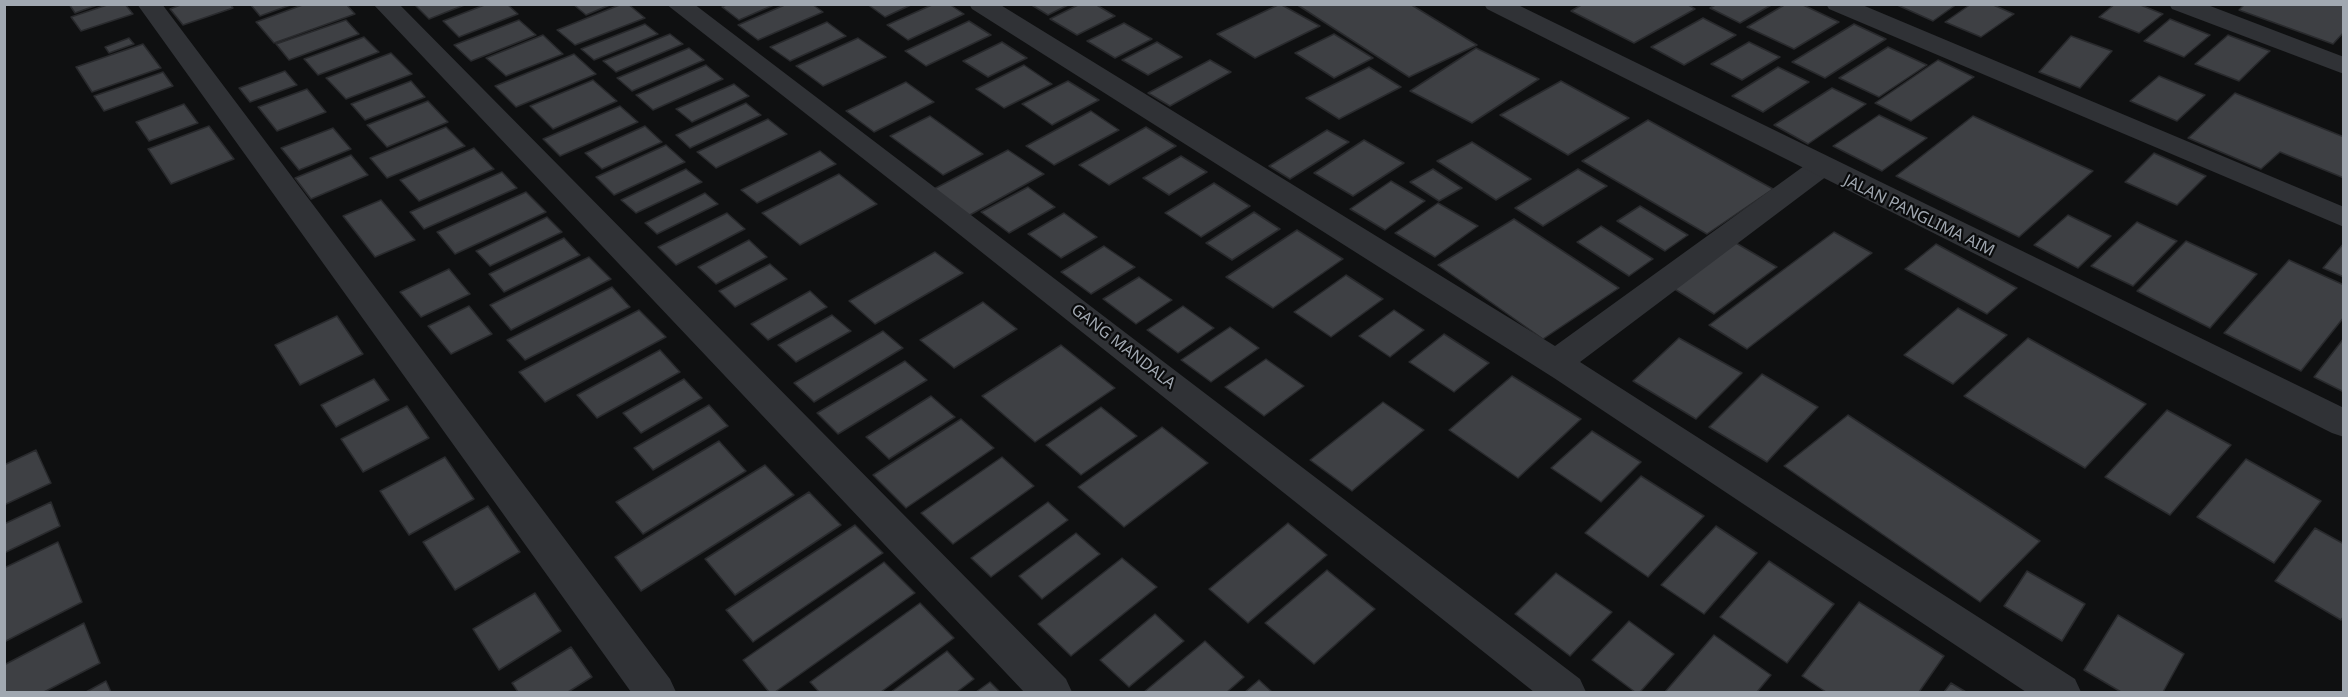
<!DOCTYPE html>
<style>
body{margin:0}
#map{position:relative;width:2348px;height:697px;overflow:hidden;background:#0f1011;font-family:"Noto Sans",sans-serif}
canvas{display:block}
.frame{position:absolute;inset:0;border:6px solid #a1a8b1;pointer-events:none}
</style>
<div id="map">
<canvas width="2348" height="697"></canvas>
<div class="frame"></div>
</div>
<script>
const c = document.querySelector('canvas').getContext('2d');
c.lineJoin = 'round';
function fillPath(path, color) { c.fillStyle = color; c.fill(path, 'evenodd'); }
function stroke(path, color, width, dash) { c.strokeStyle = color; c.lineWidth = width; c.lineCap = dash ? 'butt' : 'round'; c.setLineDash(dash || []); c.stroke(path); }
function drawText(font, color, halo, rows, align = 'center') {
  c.font = font + ' "Noto Sans",sans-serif'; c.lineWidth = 4.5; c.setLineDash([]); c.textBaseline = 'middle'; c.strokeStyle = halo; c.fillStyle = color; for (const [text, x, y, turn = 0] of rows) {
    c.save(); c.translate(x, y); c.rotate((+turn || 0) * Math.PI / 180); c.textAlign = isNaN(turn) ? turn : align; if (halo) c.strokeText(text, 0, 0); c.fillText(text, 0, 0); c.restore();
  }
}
const building = new Path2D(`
 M 69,4 L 100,4 L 75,13 Z
 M 110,4 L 125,4 L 133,14 L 81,31 L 71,17 Z
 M 183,4 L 230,4 L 233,8 L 183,25 L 170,9 Z
 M 250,4 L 293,4 L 260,16 Z
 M 305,4 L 346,4 L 355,14 L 274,43 L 256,22 Z
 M 414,4 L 467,4 L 429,19 Z
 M 487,4 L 507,4 L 518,14 L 459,37 L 443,21 Z
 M 573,4 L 612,4 L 586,15 Z
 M 622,4 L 628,4 L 645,18 L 575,45 L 557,30 Z
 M 728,4 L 776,4 L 739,20 L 722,7 Z
 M 787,4 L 812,4 L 823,12 L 758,40 L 738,25 Z
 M 867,4 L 913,4 L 885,17 Z
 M 934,4 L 949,4 L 964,14 L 908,40 L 887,25 Z
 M 1030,4 L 1070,4 L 1048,15 Z
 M 1080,4 L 1095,4 L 1115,16 L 1077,35 L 1050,19 Z
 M 1280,4 L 1320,26 L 1255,58 L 1217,34 Z
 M 1296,4 L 1410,4 L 1477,45 L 1409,77 Z
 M 1583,4 L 1687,4 L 1695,9 L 1634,43 L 1571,11 Z
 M 1717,4 L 1773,4 L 1740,23 L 1710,8 Z
 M 1786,4 L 1801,4 L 1839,22 L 1794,49 L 1747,27 Z
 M 1895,4 L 1957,4 L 1933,21 Z
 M 1971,4 L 1991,4 L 2014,14 L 1981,37 L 1945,22 Z
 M 2115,4 L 2138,4 L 2163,14 L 2139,33 L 2099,17 Z
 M 2245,4 L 2338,4 L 2344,6 L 2344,32 L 2333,44 L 2239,10 Z
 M 1703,18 L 1736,35 L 1684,65 L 1651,47 Z
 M 2170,19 L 2210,35 L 2184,57 L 2144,41 Z
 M 346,20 L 359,34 L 289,60 L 276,44 Z
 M 519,20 L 536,35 L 471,61 L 454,45 Z
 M 969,21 L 991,35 L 926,66 L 905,51 Z
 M 827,22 L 846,36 L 790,61 L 770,47 Z
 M 1124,23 L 1152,39 L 1115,58 L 1087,41 Z
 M 645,24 L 658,34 L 594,60 L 581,49 Z
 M 1854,24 L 1886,39 L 1825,78 L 1792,62 Z
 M 670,34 L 683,44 L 616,72 L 603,61 Z
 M 1334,34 L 1373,58 L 1334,78 L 1295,53 Z
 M 543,35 L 563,54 L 506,76 L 486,58 Z
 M 2228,35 L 2270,51 L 2239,81 L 2195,64 Z
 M 2071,36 L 2112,51 L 2080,88 L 2039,72 Z
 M 364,37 L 379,52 L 318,75 L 304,59 Z
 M 129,38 L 134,44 L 109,53 L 105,47 Z
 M 858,38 L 886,57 L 823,86 L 796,66 Z
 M 1002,42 L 1027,58 L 988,77 L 963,61 Z
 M 1157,42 L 1182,57 L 1148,75 L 1122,60 Z
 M 1749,42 L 1780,57 L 1742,80 L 1711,64 Z
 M 143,44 L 161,68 L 92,92 L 76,67 Z
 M 1888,47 L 1927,65 L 1879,97 L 1839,78 Z
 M 689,48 L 704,60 L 632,91 L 617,78 Z
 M 1476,48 L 1539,79 L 1472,123 L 1410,91 Z
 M 391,53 L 412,74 L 346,99 L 326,78 Z
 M 574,54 L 596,74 L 516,107 L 495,86 Z
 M 1210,60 L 1231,72 L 1170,106 L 1148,93 Z
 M 1938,60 L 1974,77 L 1911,121 L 1875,103 Z
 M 706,65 L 723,79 L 653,110 L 636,95 Z
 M 1024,65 L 1052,84 L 1004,108 L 976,89 Z
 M 1369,67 L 1401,87 L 1339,119 L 1306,98 Z
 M 1778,67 L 1809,82 L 1763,112 L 1732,96 Z
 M 285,71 L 297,85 L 250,102 L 239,88 Z
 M 163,72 L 173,86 L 104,111 L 94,96 Z
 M 2159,76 L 2205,95 L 2177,121 L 2130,101 Z
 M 593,80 L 617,101 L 553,129 L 530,106 Z
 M 411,81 L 425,97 L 365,120 L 351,104 Z
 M 1068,81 L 1099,100 L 1052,125 L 1022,104 Z
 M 1561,81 L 1629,118 L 1568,155 L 1500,115 Z
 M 906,82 L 934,102 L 874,132 L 846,111 Z
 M 734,84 L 749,96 L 692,122 L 676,109 Z
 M 1832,88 L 1866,104 L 1808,144 L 1774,125 Z
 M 307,89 L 326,112 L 277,131 L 258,107 Z
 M 2235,93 L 2344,137 L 2344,178 L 2280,152 L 2261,169 L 2188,138 Z
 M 428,101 L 448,122 L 387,147 L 367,125 Z
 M 746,103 L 761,115 L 690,148 L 676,135 Z
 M 184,104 L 198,123 L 149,141 L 136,122 Z
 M 620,106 L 638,122 L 560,156 L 543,139 Z
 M 1091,111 L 1119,130 L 1054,165 L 1026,146 Z
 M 1879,115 L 1927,138 L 1882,171 L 1833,146 Z
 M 930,116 L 983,154 L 943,175 L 890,136 Z
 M 1973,116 L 2093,171 L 2019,237 L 1896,176 Z
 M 768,119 L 787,134 L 716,168 L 697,152 Z
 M 1648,120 L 1773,189 L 1707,234 L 1582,161 Z
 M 209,126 L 234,159 L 171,184 L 148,149 Z
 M 645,126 L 662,142 L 602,169 L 585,153 Z
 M 446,127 L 465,146 L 387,178 L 370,158 Z
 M 1146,127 L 1176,146 L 1109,185 L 1079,165 Z
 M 333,128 L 351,149 L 299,170 L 281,148 Z
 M 1327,130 L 1349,142 L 1290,179 L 1269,166 Z
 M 1364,140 L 1404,163 L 1353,196 L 1314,173 Z
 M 1472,142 L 1531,179 L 1496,200 L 1437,161 Z
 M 666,145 L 685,162 L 614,195 L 596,177 Z
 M 474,148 L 494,169 L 419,201 L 400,180 Z
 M 1008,150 L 1044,174 L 968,216 L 932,190 Z
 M 820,151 L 836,164 L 757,203 L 741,190 Z
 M 2154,153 L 2206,176 L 2177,205 L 2125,182 Z
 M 351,155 L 368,175 L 311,199 L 295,178 Z
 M 1181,156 L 1207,172 L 1169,195 L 1143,178 Z
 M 686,169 L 702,182 L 636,213 L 621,200 Z
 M 1433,169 L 1462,188 L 1439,201 L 1410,182 Z
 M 1578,169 L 1607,186 L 1543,226 L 1515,208 Z
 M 502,172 L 517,188 L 424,229 L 410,212 Z
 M 839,174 L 877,204 L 800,245 L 762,213 Z
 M 1391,181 L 1425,201 L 1385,230 L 1350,209 Z
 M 1214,183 L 1250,206 L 1201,237 L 1165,213 Z
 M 1028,187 L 1055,207 L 1009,233 L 981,212 Z
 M 526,192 L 546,212 L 455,254 L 437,232 Z
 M 705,193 L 718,204 L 657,234 L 645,223 Z
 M 381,200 L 415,240 L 375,257 L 343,216 Z
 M 1438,203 L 1478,226 L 1435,257 L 1395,233 Z
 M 1640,206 L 1688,235 L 1665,251 L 1617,221 Z
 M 1254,212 L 1280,229 L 1232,260 L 1206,243 Z
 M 727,213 L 745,229 L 676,265 L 658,247 Z
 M 1064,213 L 1097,237 L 1061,258 L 1028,234 Z
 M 2068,215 L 2111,236 L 2078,268 L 2034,245 Z
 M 547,217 L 562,232 L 490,266 L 476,251 Z
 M 1514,219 L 1619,288 L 1543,339 L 1438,265 Z
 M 2137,222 L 2177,241 L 2133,286 L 2091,266 Z
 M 1601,226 L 1653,259 L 1629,276 L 1577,242 Z
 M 1297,230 L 1343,259 L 1273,308 L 1226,277 Z
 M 1834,232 L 1872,253 L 1747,349 L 1709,325 Z
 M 564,238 L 580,255 L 504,292 L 489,274 Z
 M 749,240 L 767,257 L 716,284 L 698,267 Z
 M 2186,241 L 2257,274 L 2210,328 L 2137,291 Z
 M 1736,243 L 1777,267 L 1714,314 L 1673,288 Z
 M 2344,243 L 2344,277 L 2323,268 Z
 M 1936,244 L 2017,288 L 1987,314 L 1905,269 Z
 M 1104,246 L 1135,267 L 1091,294 L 1061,272 Z
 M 935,252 L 963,273 L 875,324 L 849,301 Z
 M 589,257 L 611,279 L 511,330 L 490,305 Z
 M 2289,260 L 2344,285 L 2344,317 L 2301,371 L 2224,333 Z
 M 770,264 L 787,279 L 735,307 L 719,291 Z
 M 449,269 L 470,294 L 421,317 L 400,292 Z
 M 1346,275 L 1383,299 L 1331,337 L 1294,312 Z
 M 1139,277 L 1172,300 L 1136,324 L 1103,299 Z
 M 612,287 L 630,307 L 525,360 L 507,340 Z
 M 810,291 L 827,307 L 768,340 L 751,324 Z
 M 983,302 L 1017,329 L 954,368 L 920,340 Z
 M 469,306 L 492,334 L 451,354 L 428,326 Z
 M 1183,306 L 1214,328 L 1178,353 L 1147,330 Z
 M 1958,308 L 2007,335 L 1953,384 L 1904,355 Z
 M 639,310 L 666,337 L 545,402 L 519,372 Z
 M 1394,310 L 1424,330 L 1390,357 L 1359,336 Z
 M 832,315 L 851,331 L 796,362 L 778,345 Z
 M 337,316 L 363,354 L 300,385 L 275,345 Z
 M 1230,327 L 1259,348 L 1211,382 L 1181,360 Z
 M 883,331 L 903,348 L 814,402 L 794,383 Z
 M 1444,334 L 1489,363 L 1454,392 L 1409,362 Z
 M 1679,338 L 1742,373 L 1696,419 L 1633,381 Z
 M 2028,338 L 2146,404 L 2085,468 L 1964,396 Z
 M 2344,338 L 2344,392 L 2314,377 Z
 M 1061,345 L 1115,388 L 1035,442 L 982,396 Z
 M 660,350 L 680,372 L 597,418 L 577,395 Z
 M 1266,359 L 1304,386 L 1264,416 L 1225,387 Z
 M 905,361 L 927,380 L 838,434 L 817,413 Z
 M 1762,374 L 1818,407 L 1767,462 L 1709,427 Z
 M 1512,376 L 1581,419 L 1518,478 L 1449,430 Z
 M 374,379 L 389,400 L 336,427 L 321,405 Z
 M 684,379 L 702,398 L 641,433 L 623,413 Z
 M 931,396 L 955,417 L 889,459 L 866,437 Z
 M 1383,402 L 1424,430 L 1352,491 L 1310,460 Z
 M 709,405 L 728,426 L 653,470 L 634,448 Z
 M 407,406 L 429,438 L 363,472 L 341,439 Z
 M 1101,407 L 1137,436 L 1081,475 L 1046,445 Z
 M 2167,410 L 2231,445 L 2170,515 L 2105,477 Z
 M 1848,415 L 2040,541 L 1980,602 L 1784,466 Z
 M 961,419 L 994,448 L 906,508 L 873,475 Z
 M 1162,427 L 1208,463 L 1124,527 L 1078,487 Z
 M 1592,431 L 1641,462 L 1601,502 L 1551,468 Z
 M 719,441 L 746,471 L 643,534 L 616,502 Z
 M 36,450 L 51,483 L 4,505 L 4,465 Z
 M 445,457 L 474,499 L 409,535 L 380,491 Z
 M 1002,457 L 1034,486 L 953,544 L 921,513 Z
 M 2246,459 L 2321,501 L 2274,563 L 2197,517 Z
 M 765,465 L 794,495 L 641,591 L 615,557 Z
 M 1641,476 L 1704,516 L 1648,577 L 1585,533 Z
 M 809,492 L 841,525 L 735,595 L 705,559 Z
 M 51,502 L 60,526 L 4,553 L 4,524 Z
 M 1048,502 L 1068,520 L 991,577 L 971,558 Z
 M 488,506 L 520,552 L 455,590 L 423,542 Z
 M 1288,523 L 1327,555 L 1248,623 L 1209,589 Z
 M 855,525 L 883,553 L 753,642 L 726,610 Z
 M 1716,526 L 1757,553 L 1704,614 L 1661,585 Z
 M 2315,528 L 2344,544 L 2344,616 L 2341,620 L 2275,581 Z
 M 1076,533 L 1100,554 L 1042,599 L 1019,576 Z
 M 58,542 L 82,602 L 4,642 L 4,568 Z
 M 1122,558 L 1157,587 L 1071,656 L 1038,624 Z
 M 1769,561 L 1834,604 L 1787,663 L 1720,617 Z
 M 884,562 L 915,593 L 775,692 L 769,692 L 743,660 Z
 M 1327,570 L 1375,609 L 1314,664 L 1265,623 Z
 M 2027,571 L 2085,604 L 2062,641 L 2004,606 Z
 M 1556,573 L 1612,612 L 1570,656 L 1515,614 Z
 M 535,593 L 561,631 L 499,670 L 473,629 Z
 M 1859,602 L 1944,656 L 1919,692 L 1826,692 L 1802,676 Z
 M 920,603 L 954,638 L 881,692 L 819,692 L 810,682 Z
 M 1155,614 L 1184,641 L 1129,687 L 1100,660 Z
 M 2118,615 L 2184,654 L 2163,692 L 2121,692 L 2084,670 Z
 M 1629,621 L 1674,654 L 1640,692 L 1635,692 L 1592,660 Z
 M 84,623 L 100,663 L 44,692 L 4,692 L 4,665 Z
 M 1714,635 L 1771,675 L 1757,692 L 1665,692 Z
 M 1205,641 L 1244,677 L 1227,692 L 1144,692 Z
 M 571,647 L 592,677 L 568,692 L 518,692 L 512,683 Z
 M 947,651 L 974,679 L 957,692 L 891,692 Z
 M 1259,680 L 1272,692 L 1245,692 Z
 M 106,681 L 111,692 L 86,692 Z
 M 990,682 L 1000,692 L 976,692 Z
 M 1951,683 L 1966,692 L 1944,692 Z`);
fillPath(building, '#3e4044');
stroke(building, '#292a2d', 1.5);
fillPath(new Path2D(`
 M 137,4 L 162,4 L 670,679 L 676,692 L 631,692 Z
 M 373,4 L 399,4 L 1066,679 L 1072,692 L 1024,692 Z
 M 666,4 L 694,4 L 1580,679 L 1586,692 L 1534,692 L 940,219 Z
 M 969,4 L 999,4 L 1555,346 L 1811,161 L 1821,158 L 1831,161 L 1835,167 L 1831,173 L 1580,362 L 2075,679 L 2081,692 L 2026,692 L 1554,378 L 972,9 Z
 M 1826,4 L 1860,4 L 2344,207 L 2344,227 L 1829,9 Z
 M 2169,4 L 2205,4 L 2344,57 L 2344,74 L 2172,9 Z`), '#303236');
fillPath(new Path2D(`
 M 1484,4 L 1516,4 L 2344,408 L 2344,437 L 2332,433 L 1487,9 Z`), '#303236');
drawText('16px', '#a1a8b1', '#0a0b0c', [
 ["JALAN PANGLIMA AIM",1919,216,26],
 ["GANG MANDALA",1123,347,38]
]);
</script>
